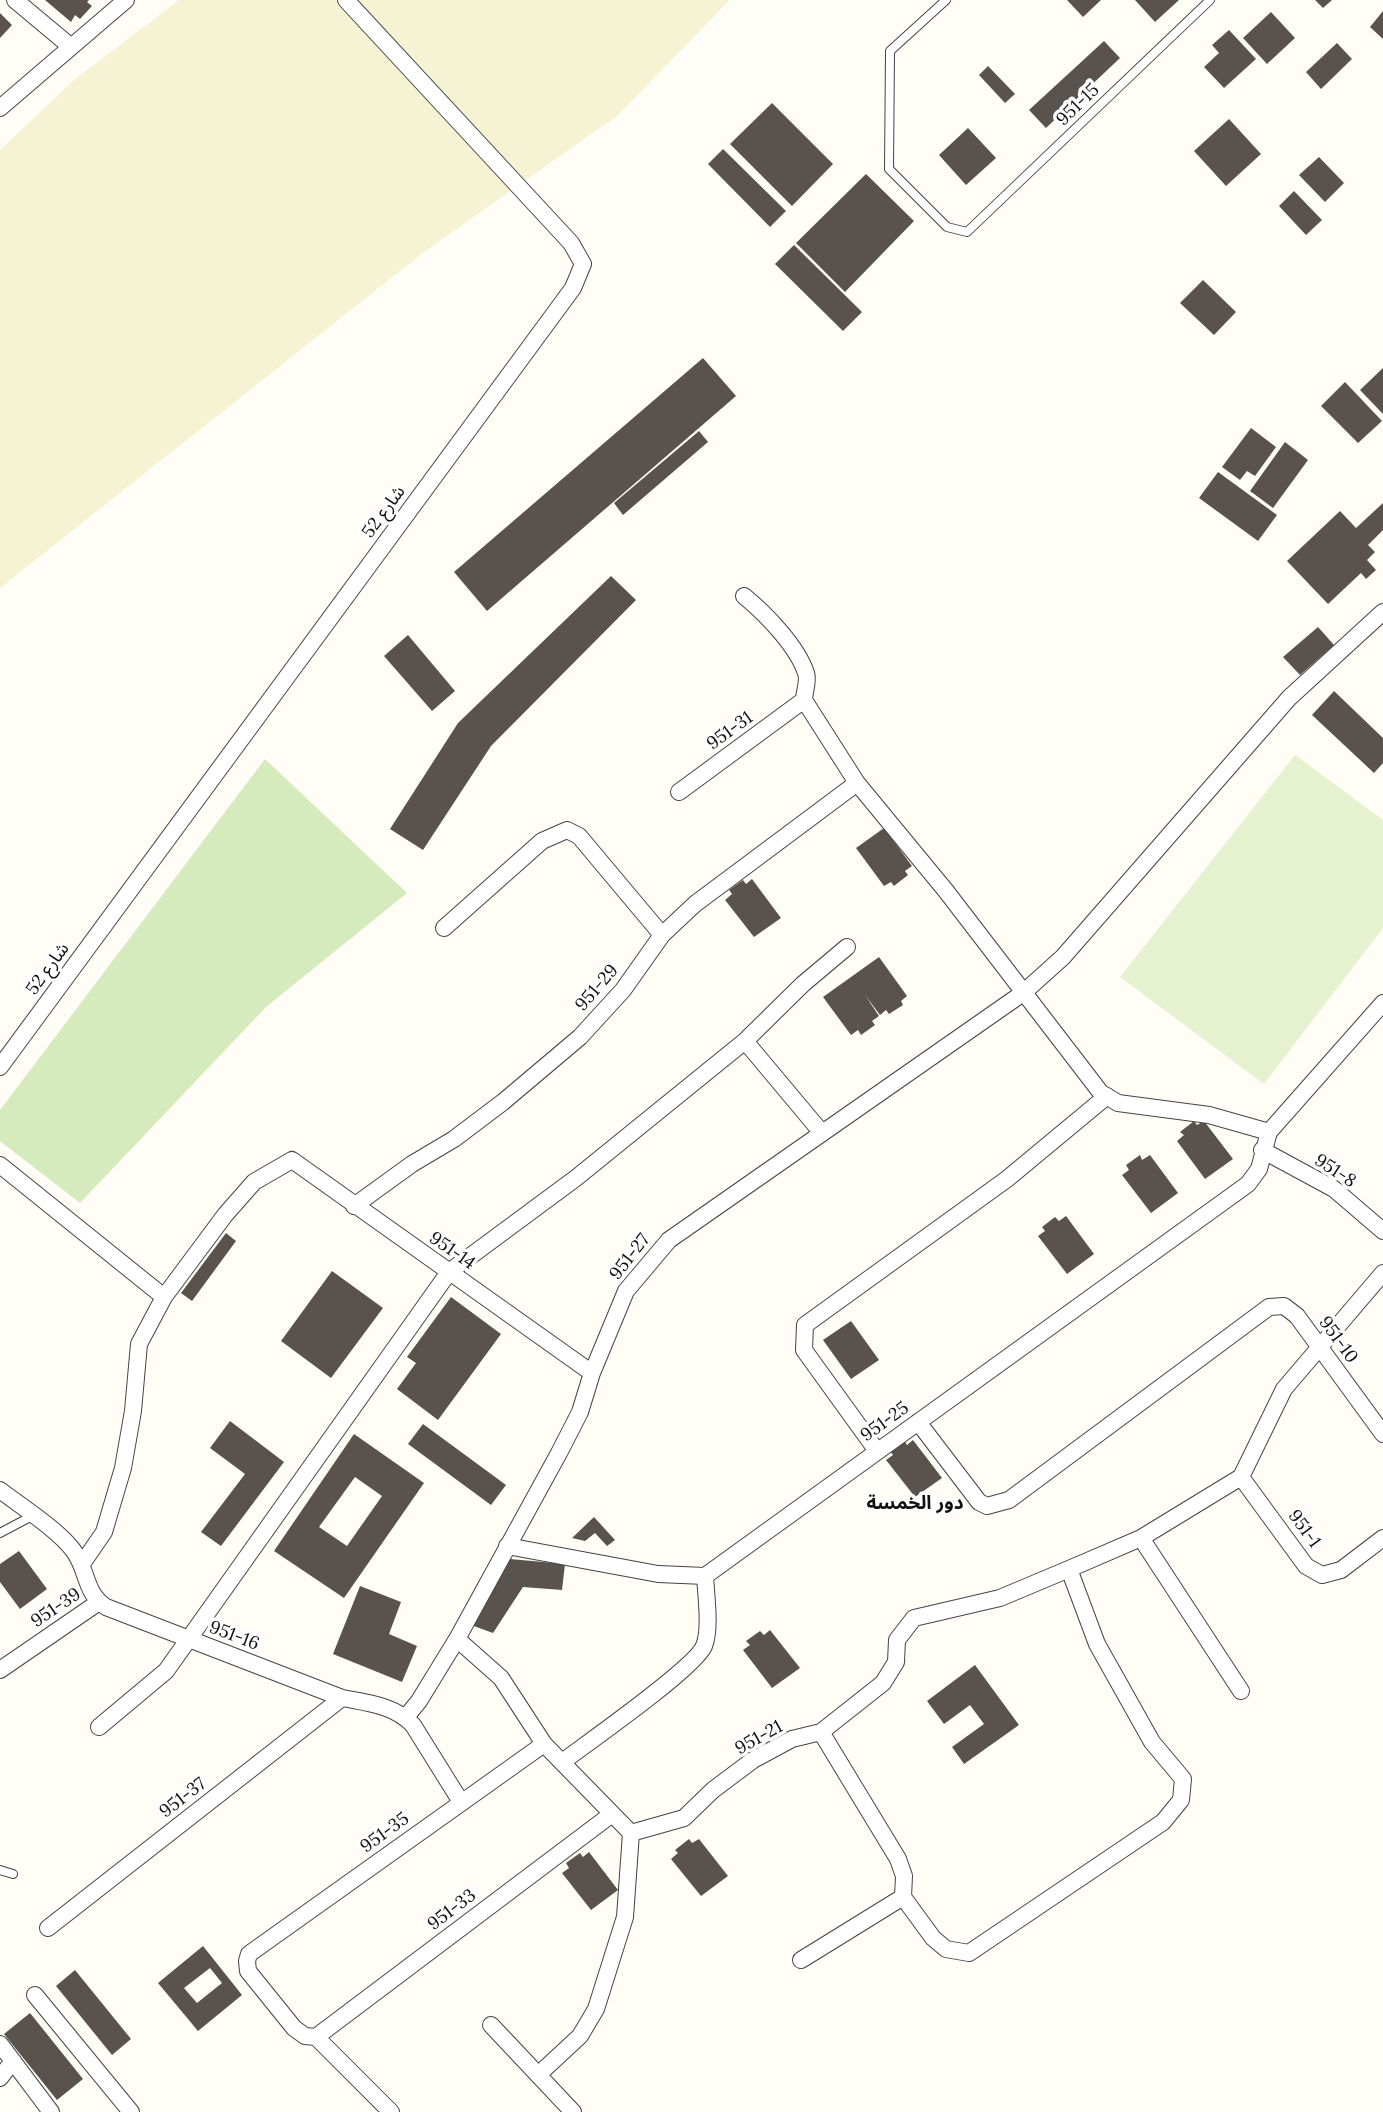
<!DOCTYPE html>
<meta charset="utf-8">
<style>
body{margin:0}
canvas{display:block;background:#fffdf5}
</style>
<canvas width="1383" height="2112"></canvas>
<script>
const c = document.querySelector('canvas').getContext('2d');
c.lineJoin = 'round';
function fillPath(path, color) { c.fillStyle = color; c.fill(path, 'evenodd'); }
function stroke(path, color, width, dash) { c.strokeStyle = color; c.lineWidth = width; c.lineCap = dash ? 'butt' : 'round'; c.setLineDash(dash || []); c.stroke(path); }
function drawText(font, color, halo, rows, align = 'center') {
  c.font = font + ' Lora,"Noto Sans Arabic",serif'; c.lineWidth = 7; c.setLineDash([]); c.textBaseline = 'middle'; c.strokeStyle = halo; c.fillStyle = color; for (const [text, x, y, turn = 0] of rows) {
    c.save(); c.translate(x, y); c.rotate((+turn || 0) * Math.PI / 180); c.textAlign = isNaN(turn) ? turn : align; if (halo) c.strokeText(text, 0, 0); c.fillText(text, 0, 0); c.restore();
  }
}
fillPath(new Path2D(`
 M 179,0 L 730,0 L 617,116 L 424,252 L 0,588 L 0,150 L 75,79 Z`), '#f6f3d4');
fillPath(new Path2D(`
 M 265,759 L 407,893 L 266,1007 L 80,1203 L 0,1141 L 0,1110 Z`), '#d5ebbd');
fillPath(new Path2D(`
 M 1295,755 L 1383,820 L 1383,928 L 1264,1084 L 1120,977 Z`), '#e6f2cf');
fillPath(new Path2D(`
 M 45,0 L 89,0 L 87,2 L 92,6 L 80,19 L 75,15 L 71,22 Z
 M 1067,0 L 1101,0 L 1083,17 Z
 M 1135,0 L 1179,0 L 1155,22 Z
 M 1315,0 L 1332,0 L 1323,8 Z
 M 1383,11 L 1383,39 L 1370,27 Z
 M 1271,12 L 1295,38 L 1267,64 L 1243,38 Z
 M 0,13 L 12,25 L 0,38 Z
 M 1229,30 L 1256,59 L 1224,88 L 1204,67 L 1219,53 L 1212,45 Z
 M 1104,41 L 1120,58 L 1046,128 L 1029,110 Z
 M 1337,43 L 1352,59 L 1321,89 L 1306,72 Z
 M 988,66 L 1015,94 L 1005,103 L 979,75 Z
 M 772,103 L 833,164 L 792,206 L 730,144 Z
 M 1229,119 L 1261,154 L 1226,186 L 1194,151 Z
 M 968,128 L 996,158 L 966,185 L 939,155 Z
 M 723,149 L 786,211 L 770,227 L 708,164 Z
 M 1319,157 L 1344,183 L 1325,202 L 1299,175 Z
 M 866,174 L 914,221 L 845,292 L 796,243 Z
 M 1294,191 L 1322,220 L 1306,235 L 1279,206 Z
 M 794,245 L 862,312 L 843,331 L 775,264 Z
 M 1203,280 L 1236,312 L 1214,335 L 1180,303 Z
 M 703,358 L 736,396 L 487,611 L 454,572 Z
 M 1383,368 L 1383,414 L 1360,390 Z
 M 1345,382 L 1382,421 L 1358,443 L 1321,406 Z
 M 1251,428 L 1276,447 L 1255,476 L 1247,471 L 1240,480 L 1222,467 Z
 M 699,431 L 708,442 L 623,515 L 614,503 Z
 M 1285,442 L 1308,460 L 1273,508 L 1250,491 Z
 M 1218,472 L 1277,515 L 1258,541 L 1199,498 Z
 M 1383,503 L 1383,530 L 1368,545 L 1375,552 L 1367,560 L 1376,570 L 1366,579 L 1361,573 L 1328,604 L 1287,561 L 1340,511 L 1356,528 Z
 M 611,576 L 636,600 L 491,746 L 423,850 L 390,829 L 458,723 Z
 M 1318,627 L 1334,645 L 1300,675 L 1283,657 Z
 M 408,635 L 455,691 L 432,711 L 384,656 Z
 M 1334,691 L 1383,738 L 1383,763 L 1374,773 L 1312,715 Z
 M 884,828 L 912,866 L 905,871 L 908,875 L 894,886 L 891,882 L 884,886 L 856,848 Z
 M 752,879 L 781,918 L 754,937 L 725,900 L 732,894 L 729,890 L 743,880 L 746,884 Z
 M 879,957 L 907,996 L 901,1001 L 903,1005 L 889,1014 L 886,1010 L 880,1015 L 865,995 L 879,1016 L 872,1021 L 875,1025 L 861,1035 L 858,1030 L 851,1035 L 823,997 Z
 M 1194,1121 L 1197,1125 L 1204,1121 L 1233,1159 L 1205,1179 L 1177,1141 L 1184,1135 L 1180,1132 Z
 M 1140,1155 L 1142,1160 L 1150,1155 L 1178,1193 L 1151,1213 L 1122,1175 L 1129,1170 L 1126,1165 Z
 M 1066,1216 L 1094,1254 L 1067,1274 L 1038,1236 L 1045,1231 L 1042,1227 L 1055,1217 L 1059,1221 Z
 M 226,1233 L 236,1241 L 192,1301 L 181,1293 Z
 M 332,1271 L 383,1308 L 331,1378 L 281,1341 Z
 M 451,1297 L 501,1334 L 438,1420 L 397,1389 L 416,1363 L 407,1357 Z
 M 851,1321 L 879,1360 L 851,1379 L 823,1340 Z
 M 230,1421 L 284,1462 L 221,1546 L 201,1532 L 245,1474 L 210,1448 Z
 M 423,1424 L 506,1485 L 491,1505 L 408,1444 Z
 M 354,1434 L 424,1483 L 344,1598 L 274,1551 ZM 355,1477 L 382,1496 L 347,1546 L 319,1527 Z
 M 904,1440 L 907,1445 L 913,1440 L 942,1478 L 915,1497 L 886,1460 L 893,1455 L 890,1451 Z
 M 594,1517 L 615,1540 L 607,1546 L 595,1533 L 585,1541 L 572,1538 Z
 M 19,1551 L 47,1589 L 20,1609 L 0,1582 L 0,1564 Z
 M 510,1559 L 565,1564 L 562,1590 L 523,1587 L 493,1633 L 471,1625 Z
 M 360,1586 L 401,1602 L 389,1634 L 417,1646 L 402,1682 L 333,1654 Z
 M 770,1630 L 800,1668 L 772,1688 L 743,1650 L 750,1645 L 746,1641 L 760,1631 L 764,1635 Z
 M 975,1665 L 1019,1725 L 964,1764 L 952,1747 L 984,1724 L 970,1705 L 944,1724 L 927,1701 Z
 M 689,1839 L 692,1843 L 699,1839 L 728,1876 L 701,1896 L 671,1859 L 678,1853 L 675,1850 Z
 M 589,1852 L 618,1890 L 591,1910 L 562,1873 L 569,1868 L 566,1863 L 580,1853 L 583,1857 Z
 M 203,1946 L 242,1995 L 198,2031 L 158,1983 ZM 210,1968 L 222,1983 L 197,2003 L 184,1988 Z
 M 75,1970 L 131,2039 L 112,2055 L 56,1986 Z
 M 30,2013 L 83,2079 L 57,2100 L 4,2034 Z`), '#5a524d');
const lane = new Path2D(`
 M 946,0 L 890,51 L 889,169 L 947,227 L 967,232 L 1210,0
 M 0,1533 L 32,1516
 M 0,1870 L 13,1874`);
const street = new Path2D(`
 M 15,0 L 70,46
 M 0,108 L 126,0
 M 744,596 C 766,614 797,646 806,673 C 809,681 804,692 804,700 L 857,783 L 946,891 L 1101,1093 L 1118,1103 L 1209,1115 L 1269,1132
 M 679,792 L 804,700
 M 444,928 L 542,841 L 567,830 L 579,836 L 662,935
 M 745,1041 L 822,1133
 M 0,1067 L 573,288 L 583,264 L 571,243 L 346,0
 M 1262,1150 L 1334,1189 L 1383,1231
 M 0,1165 L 164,1297
 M 354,1206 L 412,1164 L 454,1139 L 503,1102 L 580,1037 L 623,990 L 662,935 L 695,904 L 857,783
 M 918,1422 L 979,1502 L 987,1506 L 1009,1500 L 1269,1307 L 1284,1306 L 1297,1316 L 1383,1434
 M 877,1451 L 804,1350 L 805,1325 L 1007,1179 L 1107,1096
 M 1241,1477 L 1306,1566 L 1322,1575 L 1341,1570 L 1383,1538
 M 0,1490 C 22,1507 57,1529 73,1550 C 88,1569 84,1593 106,1607 L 342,1698 C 368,1703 394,1705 413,1725 L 461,1802
 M 1141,1538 L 1241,1691
 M 507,1546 L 658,1574 L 705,1576
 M 82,1564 L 104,1532 L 123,1468 L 133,1411 L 139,1344 L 164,1297 L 225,1215 L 254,1182 L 292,1160 L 592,1373
 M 457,1639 L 501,1678 L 544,1744 L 631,1833
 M 0,1670 L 99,1602
 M 406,1717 L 419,1701 L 457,1639 L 559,1453 L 580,1412 L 592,1373 L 626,1291 L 669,1240 L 1023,993 L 1063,957 L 1289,698 L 1383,612
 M 99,1727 L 166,1671 L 449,1272 L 576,1178 L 745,1041 L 803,984 L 847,947
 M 821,1732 L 898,1859 L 904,1876 L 903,1897 L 933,1938 L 946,1949 L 969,1953 L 1163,1822 L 1181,1800 L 1183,1779 L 1152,1742 L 1097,1644 L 1069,1569
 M 562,1762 C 586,1744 695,1668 704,1646 C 711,1629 706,1595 705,1576 L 1248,1184 L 1259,1169 L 1269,1132 L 1383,1003
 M 631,1833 L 684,1818 L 713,1790 L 753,1760 L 792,1739 L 821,1732 L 883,1683 L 896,1662 L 897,1640 L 914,1618 L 1000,1598 L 1069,1569 L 1141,1538 L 1241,1477 L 1284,1389 L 1383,1273
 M 48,1928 L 342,1698
 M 801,1960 L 903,1897
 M 35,1995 L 131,2112
 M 491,2025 L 573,2112
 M 316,2037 L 612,1814
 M 0,2044 L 51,2112
 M 538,2075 L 580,2036 L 596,2009 L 625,1917 L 631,1833
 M 0,2078 L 13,2061
 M 391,2112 L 316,2037 L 305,2036 L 294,2028 L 248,1971 L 247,1961 L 249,1954 L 544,1744`);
stroke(lane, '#444', 10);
stroke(street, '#444', 18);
stroke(lane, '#fff', 8);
stroke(street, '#fff', 16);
drawText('18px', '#111', '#fff', [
 ["951-15",1078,105,-44],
 ["شارع 52",384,512,-54],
 ["951-31",730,731,-36],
 ["شارع 52",48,969,-54],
 ["951-29",597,988,-49],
 ["951-8",1335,1171,33],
 ["951-14",452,1251,35],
 ["951-27",630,1257,-52],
 ["951-10",1338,1340,54],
 ["951-25",885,1422,-36],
 ["951-1",1304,1529,54],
 ["951-39",56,1608,-34],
 ["951-16",234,1636,21],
 ["951-21",759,1738,-29],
 ["951-37",183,1798,-38],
 ["951-35",385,1833,-36],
 ["951-33",452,1910,-37]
]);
drawText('bold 19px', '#111', '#fff', [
 ["دور الخمسة",915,1504]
]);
</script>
